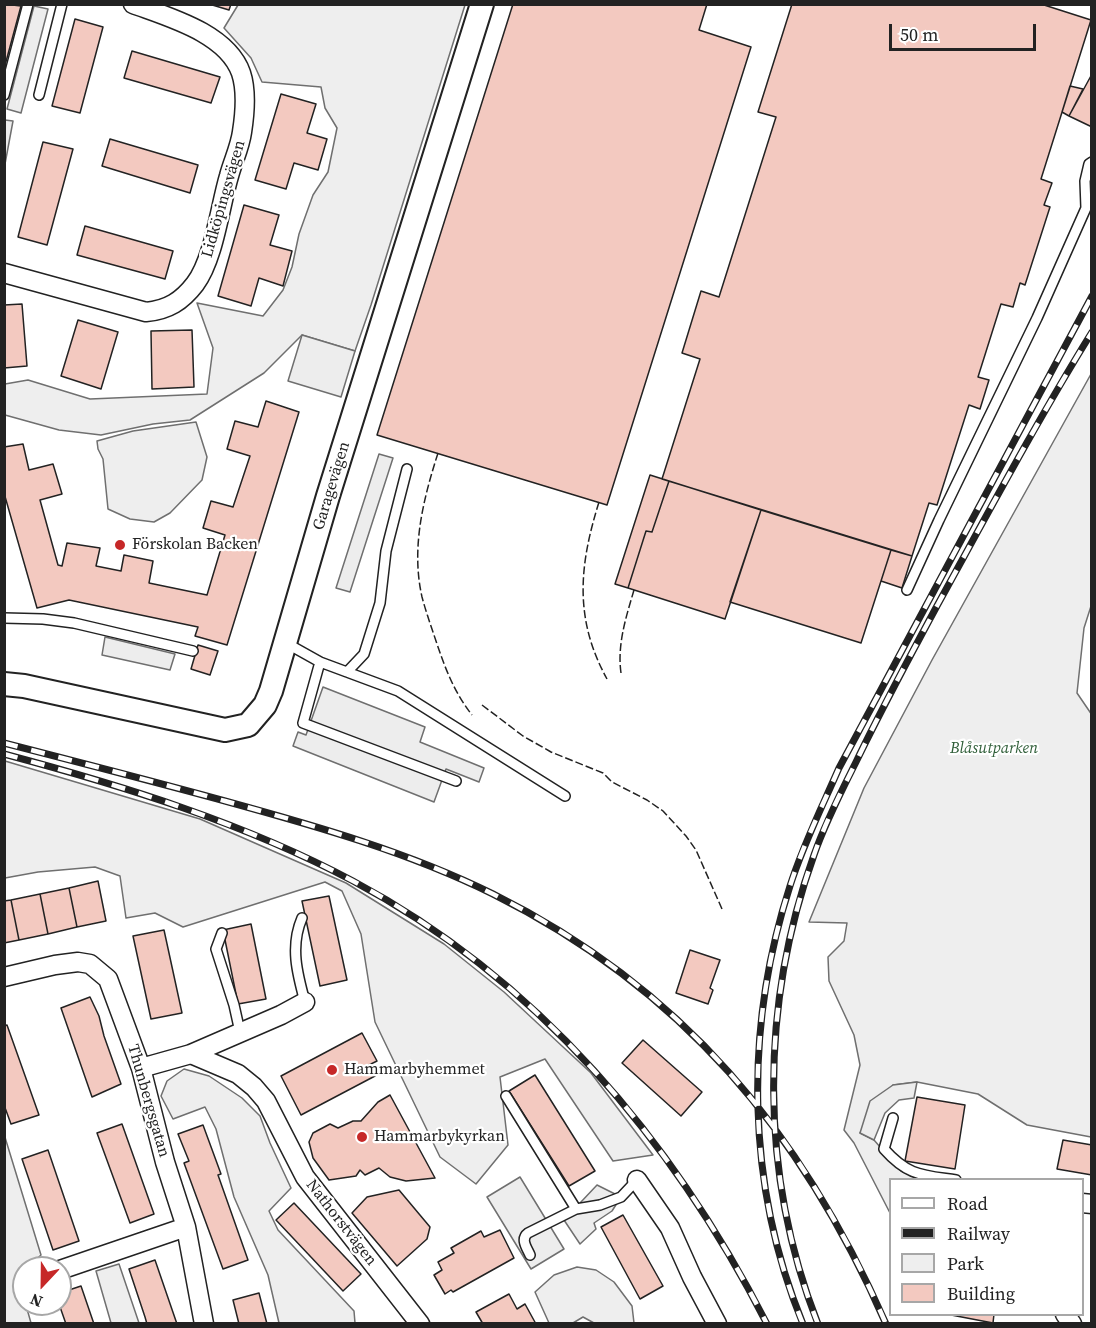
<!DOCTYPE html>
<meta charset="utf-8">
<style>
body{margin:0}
#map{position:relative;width:1096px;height:1328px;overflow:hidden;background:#fff;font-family:"Source Serif 4",serif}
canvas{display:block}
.frame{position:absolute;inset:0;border:6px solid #222;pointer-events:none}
.legend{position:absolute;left:889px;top:1178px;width:195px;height:138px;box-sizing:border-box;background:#fff;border:2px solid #a7a7a7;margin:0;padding:8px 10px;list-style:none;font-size:18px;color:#222}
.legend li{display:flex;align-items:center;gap:12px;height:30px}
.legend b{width:30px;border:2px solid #a7a7a7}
.north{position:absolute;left:12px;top:1256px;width:60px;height:60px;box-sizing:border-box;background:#fff;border:2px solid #a7a7a7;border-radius:50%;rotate:202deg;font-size:16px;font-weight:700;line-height:24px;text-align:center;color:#222}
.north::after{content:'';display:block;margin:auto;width:21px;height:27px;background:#c62828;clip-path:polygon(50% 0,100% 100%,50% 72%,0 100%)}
.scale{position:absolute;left:889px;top:24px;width:147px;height:27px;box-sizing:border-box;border:3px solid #222;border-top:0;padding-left:8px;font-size:18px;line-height:21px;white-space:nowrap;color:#222;-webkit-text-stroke:4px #fff;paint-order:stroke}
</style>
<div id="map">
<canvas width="1096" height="1328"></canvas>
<div class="frame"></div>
<ul class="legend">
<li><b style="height:8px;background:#fff"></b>Road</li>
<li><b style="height:8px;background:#222"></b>Railway</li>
<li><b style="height:16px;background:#eee"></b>Park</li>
<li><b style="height:16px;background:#f3c9c0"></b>Building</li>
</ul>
<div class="north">N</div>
<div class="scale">50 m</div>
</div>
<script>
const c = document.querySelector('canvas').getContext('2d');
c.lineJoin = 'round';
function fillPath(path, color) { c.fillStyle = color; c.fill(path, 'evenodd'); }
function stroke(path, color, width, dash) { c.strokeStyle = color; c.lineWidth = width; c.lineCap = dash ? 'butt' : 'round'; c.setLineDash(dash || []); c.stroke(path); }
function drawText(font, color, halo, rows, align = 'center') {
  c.font = font + ' "Source Serif 4",serif'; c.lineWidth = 4.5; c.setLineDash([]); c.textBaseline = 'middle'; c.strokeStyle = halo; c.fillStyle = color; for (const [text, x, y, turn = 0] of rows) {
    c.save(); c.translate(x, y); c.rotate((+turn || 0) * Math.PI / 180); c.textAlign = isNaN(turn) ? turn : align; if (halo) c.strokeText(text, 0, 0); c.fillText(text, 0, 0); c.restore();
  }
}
const green = new Path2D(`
 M 238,5 L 465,5 L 371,305 L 355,351 L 302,335 L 264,373 L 190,420 L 153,424 L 101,435 L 59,430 L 5,415 L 5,384 L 28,380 L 90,399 L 207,394 L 213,348 L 197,303 L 263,316 L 283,290 L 292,267 L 299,234 L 313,195 L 328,172 L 337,128 L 325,108 L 321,87 L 262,82 L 251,58 L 224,28 Z
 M 1091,374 L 1092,603 L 1084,628 L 1077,693 L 1092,715 L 1091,1137 L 1027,1125 L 978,1094 L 917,1082 L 893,1085 L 860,1133 L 874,1140 L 901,1171 L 919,1179 L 890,1180 L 890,1213 L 854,1143 L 844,1130 L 860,1065 L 854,1035 L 829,981 L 828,957 L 844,941 L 847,923 L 809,922 L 864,788 L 932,660 Z
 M 196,422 L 207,457 L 202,480 L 170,513 L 154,522 L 130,519 L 108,509 L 103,459 L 98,449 L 97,441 L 133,431 Z
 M 5,761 L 200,819 L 346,883 L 444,944 L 504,992 L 591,1073 L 653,1155 L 613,1161 L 545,1059 L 500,1077 L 508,1145 L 476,1184 L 440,1157 L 375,1022 L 361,934 L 342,891 L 325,882 L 183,927 L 155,913 L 126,918 L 120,876 L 95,867 L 38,872 L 5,878 Z
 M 184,1069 L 209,1076 L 242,1098 L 260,1116 L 270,1143 L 291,1188 L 269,1211 L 278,1230 L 354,1311 L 355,1323 L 279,1323 L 268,1275 L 234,1197 L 216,1129 L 205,1107 L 173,1119 L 161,1096 L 167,1081 Z
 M 4,1134 L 41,1255 L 27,1268 L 24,1268 L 24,1275 L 20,1284 L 31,1323 L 5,1323 Z
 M 119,1264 L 139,1323 L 111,1323 L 96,1271 Z
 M 577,1267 L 596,1270 L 614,1282 L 632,1306 L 634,1323 L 594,1323 L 583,1317 L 573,1323 L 549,1323 L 535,1292 L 554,1275 Z`);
fillPath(green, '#eee');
stroke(green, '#6f6f6f', 1.5);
const parking = new Path2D(`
 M 34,6 L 48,9 L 21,113 L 7,109 Z
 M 5,120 L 13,121 L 5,164 L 4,120 Z
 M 302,335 L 355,351 L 341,397 L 288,381 Z
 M 379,454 L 393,458 L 350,592 L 336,588 Z
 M 105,637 L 175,654 L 170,670 L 102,655 Z
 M 323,687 L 425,727 L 420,742 L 484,768 L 479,782 L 446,769 L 434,802 L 293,746 L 298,732 L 306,735 Z
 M 917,1082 L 914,1098 L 899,1100 L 885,1113 L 874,1140 L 860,1133 L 870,1101 L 893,1085 Z
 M 520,1177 L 564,1249 L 531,1269 L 487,1197 Z
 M 597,1185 L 621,1197 L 612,1211 L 594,1223 L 596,1229 L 580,1244 L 564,1220 Z`);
fillPath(parking, '#ededed');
stroke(parking, '#6f6f6f', 1.5);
const building = new Path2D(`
 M 4,4 L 21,6 L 4,69 Z
 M 209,4 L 231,4 L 229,10 Z
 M 513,4 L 707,4 L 699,30 L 751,47 L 607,505 L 377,435 Z
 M 792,4 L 1041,4 L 1091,20 L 1041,179 L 1052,183 L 1044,205 L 1050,207 L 1025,285 L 1020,283 L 1013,307 L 1001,304 L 978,377 L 989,380 L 980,409 L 969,405 L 937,505 L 929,503 L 912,556 L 662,479 L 700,359 L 682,353 L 701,291 L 719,297 L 776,117 L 758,112 Z
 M 75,19 L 103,27 L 80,113 L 52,106 Z
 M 132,51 L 220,77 L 211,103 L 124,78 Z
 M 1092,74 L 1092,127 L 1069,116 Z
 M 1070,86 L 1083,89 L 1069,116 L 1062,112 Z
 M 281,94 L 316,104 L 307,133 L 327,139 L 318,170 L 294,163 L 286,189 L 255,180 Z
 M 110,139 L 198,165 L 190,193 L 102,166 Z
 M 43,142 L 73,149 L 47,245 L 18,237 Z
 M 244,205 L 279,215 L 270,245 L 292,251 L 283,286 L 259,278 L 251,306 L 218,296 Z
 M 85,226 L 173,251 L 165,279 L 77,255 Z
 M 22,304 L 27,366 L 4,368 L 4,305 Z
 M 78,320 L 118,332 L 101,389 L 61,376 Z
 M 192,330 L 194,387 L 152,389 L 151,331 Z
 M 266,401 L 299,412 L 227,645 L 195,636 L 198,627 L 69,600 L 37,608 L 4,493 L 4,447 L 23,444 L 29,470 L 53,464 L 62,494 L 40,500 L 58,565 L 62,566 L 67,543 L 100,548 L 96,566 L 121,571 L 124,555 L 153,561 L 149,583 L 207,595 L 225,535 L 203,528 L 211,501 L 233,507 L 250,456 L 227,449 L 235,421 L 258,427 Z
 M 650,475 L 669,481 L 652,532 L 646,531 L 628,588 L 615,584 Z
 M 669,481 L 761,510 L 725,619 L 628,588 L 646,531 L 652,532 Z
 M 761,510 L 891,550 L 861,643 L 730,602 Z
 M 891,550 L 912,556 L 902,588 L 881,581 Z
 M 198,645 L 218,651 L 210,675 L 191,669 Z
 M 98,881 L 106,921 L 77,927 L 69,888 Z
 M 69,888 L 77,927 L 48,934 L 40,894 Z
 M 40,894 L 48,934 L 19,940 L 11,900 Z
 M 329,896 L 347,980 L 320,986 L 302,901 Z
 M 11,900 L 19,940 L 4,943 L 4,901 Z
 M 251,924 L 266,999 L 238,1004 L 223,930 Z
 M 164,930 L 182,1013 L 151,1019 L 133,936 Z
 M 690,950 L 720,960 L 710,988 L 713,990 L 708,1004 L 676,993 Z
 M 90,997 L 99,1016 L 104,1036 L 121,1084 L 92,1097 L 61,1008 Z
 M 7,1025 L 39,1115 L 11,1124 L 4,1105 L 4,1026 Z
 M 362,1033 L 377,1061 L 369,1065 L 375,1076 L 301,1115 L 281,1076 Z
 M 643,1040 L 702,1092 L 681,1116 L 622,1063 Z
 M 535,1075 L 595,1171 L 569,1186 L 509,1091 Z
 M 390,1095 L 435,1178 L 406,1181 L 390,1177 L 379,1168 L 365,1175 L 360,1170 L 356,1176 L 329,1180 L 313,1158 L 309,1142 L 313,1133 L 330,1124 L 338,1128 L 353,1121 L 361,1121 L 378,1102 Z
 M 917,1097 L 965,1105 L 955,1169 L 905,1161 Z
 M 122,1124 L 154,1214 L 130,1223 L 97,1133 Z
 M 203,1125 L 221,1174 L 218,1175 L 248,1260 L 223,1269 L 184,1163 L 189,1161 L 178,1134 Z
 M 1063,1140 L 1092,1145 L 1092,1175 L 1057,1169 Z
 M 48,1150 L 79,1241 L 53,1250 L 22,1159 Z
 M 399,1190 L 430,1227 L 427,1239 L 397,1266 L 352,1213 L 367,1197 Z
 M 294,1203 L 361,1274 L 343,1291 L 276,1220 Z
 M 623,1215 L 663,1286 L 640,1299 L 601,1227 Z
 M 500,1230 L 514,1258 L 453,1292 L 451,1290 L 445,1294 L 434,1275 L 442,1270 L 438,1262 L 454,1253 L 451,1248 L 481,1231 L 484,1237 Z
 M 155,1260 L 177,1324 L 147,1324 L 145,1317 L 129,1269 Z
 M 81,1286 L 94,1324 L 66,1324 L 59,1304 L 60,1293 Z
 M 259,1293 L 267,1324 L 239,1324 L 233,1300 Z
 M 509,1294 L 517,1309 L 525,1304 L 536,1324 L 483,1324 L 476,1312 Z
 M 946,1314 L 994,1314 L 993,1323 Z`);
fillPath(building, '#f3c9c0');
stroke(building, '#222', 1.5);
const service = new Path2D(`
 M 4,95 L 28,4
 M 39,95 L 62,4
 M 907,590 L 939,520 L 1037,318 L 1086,208 L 1085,181 L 1089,164 L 1092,162
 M 4,618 L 43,619 L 74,623 L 193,651
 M 286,643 L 320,662 L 303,723 L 456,781
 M 320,662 L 398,691 L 565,796
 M 347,672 L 364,654 L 380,603 L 386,551 L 407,469
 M 302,918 C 290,946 297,973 305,1002
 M 222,933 L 216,949 L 234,1005 L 240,1032
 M 506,1096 L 576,1209
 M 893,1118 L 884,1149 C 908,1176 922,1175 956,1180
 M 530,1255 C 527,1248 520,1239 528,1233 L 576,1209 L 600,1205 L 621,1197 L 637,1180`);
const minor = new Path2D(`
 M 4,273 L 146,312 C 168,310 182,301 195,284 C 214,259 220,206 229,176 C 233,161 240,147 242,132 C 245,113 247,91 241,73 C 227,33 168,17 133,4
 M 4,977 L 55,965 L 78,962 L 90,964 L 108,979 L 141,1068 L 165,1162 L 186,1227 L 204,1324
 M 191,1054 L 281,1015 L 305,1002
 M 141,1068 L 191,1054 L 238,1074 L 254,1087 L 266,1101 L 305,1177 L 420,1324
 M 637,1180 L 670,1228 L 692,1277 L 717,1324
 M 1082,1203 L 1092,1204
 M 60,1270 L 186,1227
 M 1065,1314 L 1072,1324`);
const tertiary = new Path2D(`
 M 4,684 L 24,686 L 225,730 L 248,725 L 265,705 L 271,691 L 328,496 L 482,4`);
stroke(service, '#222', 12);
stroke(minor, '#222', 21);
stroke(tertiary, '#222', 26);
stroke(service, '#fff', 9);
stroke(minor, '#fff', 18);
stroke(tertiary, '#fff', 22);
const rail = new Path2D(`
 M 4,743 C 78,762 152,781 225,801 C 316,826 408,852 493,894 C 682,988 802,1132 886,1324
 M 4,754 C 124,786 244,823 353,881 C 537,979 673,1140 767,1324
 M 803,1324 C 746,1185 744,1028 790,886 C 803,845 822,807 839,768 L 1092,296
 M 818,1324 C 759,1174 760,1005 814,855 C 825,823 841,792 856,762 C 882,708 910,656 938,604 C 988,513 1037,421 1092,332`);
stroke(rail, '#222', 7);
stroke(rail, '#fff', 4.5, [14]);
stroke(new Path2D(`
 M 438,453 C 423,500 411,548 422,597 C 426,612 431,626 436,641 C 445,668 454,692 472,715
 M 599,502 C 579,566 574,619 607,679
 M 621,673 C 617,645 626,617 634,590
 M 482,705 L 523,736 L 551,752 L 603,773 L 612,782 L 647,800 L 663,811 L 686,836 L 696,850 L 722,909`), '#222', 1.5, [8, 3]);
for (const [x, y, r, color] of [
 [120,545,6,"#c62828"],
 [332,1070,6,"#c62828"],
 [362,1137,6,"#c62828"]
]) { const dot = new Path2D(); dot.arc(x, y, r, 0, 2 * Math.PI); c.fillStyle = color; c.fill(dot); stroke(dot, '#fff', 2); }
drawText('16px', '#222', '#fff', [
 ["Lidköpingsvägen",224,199,-74],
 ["Garagevägen",332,486,-73],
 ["Thunbergsgatan",148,1101,74],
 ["Nathorstvägen",341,1223,52]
]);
drawText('16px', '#222', '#fff', [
 ["Förskolan Backen",132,545],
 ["Hammarbyhemmet",344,1070],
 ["Hammarbykyrkan",374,1137]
], 'left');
drawText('italic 16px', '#2f5e38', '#fff', [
 ["Blåsutparken",994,749]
]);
</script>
